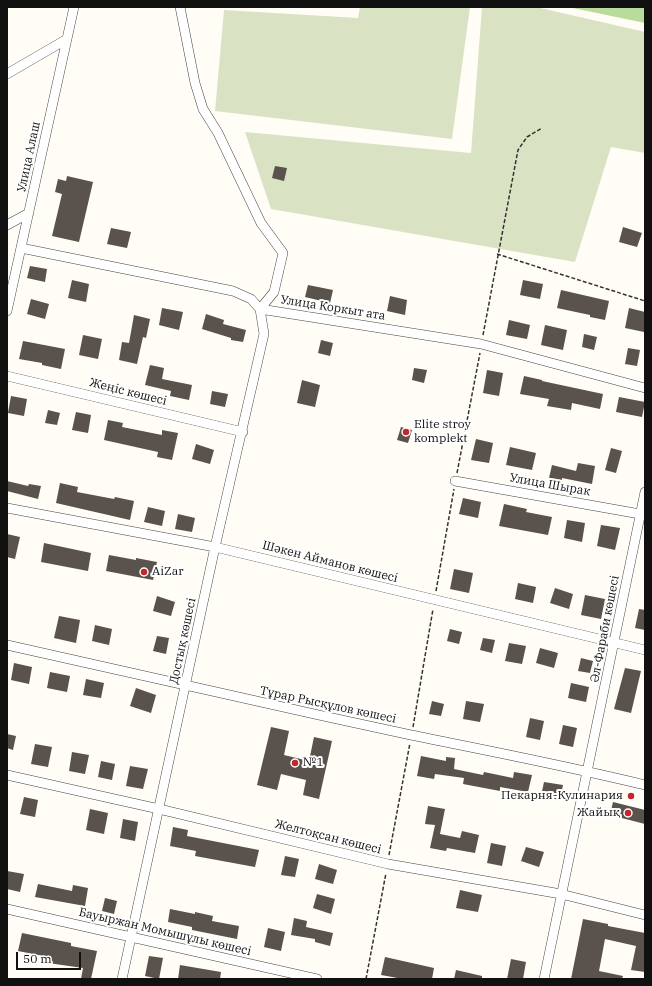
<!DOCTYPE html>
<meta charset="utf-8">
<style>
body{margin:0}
#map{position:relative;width:652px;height:986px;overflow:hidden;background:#fffdf5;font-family:"IBM Plex Serif",serif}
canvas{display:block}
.frame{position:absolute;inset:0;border:8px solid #111;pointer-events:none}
.scale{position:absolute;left:16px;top:952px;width:65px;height:18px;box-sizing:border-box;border:2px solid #111;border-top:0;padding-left:5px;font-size:12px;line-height:14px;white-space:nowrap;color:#111;-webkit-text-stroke:3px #fff;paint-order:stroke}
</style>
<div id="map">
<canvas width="652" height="986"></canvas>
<div class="frame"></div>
<div class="scale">50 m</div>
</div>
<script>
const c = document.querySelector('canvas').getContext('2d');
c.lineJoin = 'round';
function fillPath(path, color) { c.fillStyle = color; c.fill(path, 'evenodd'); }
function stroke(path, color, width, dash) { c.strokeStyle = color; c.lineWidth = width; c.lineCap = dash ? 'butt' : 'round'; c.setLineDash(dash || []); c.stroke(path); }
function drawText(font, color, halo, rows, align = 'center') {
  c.font = font + ' "IBM Plex Serif",serif'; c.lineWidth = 4; c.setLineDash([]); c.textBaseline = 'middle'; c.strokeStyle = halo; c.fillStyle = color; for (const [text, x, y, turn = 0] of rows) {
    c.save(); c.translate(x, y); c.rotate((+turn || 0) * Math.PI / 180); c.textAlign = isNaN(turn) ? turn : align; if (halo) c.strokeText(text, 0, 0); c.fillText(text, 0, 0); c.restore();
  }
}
fillPath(new Path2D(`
 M 568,7 L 645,7 L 645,23 Z`), '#b9dc9c');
fillPath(new Path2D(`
 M 360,7 L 470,7 L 452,139 L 215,111 L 224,10 L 358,18 Z
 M 482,7 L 536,7 L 645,32 L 645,153 L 611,147 L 575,262 L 271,209 L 245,132 L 471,153 Z`), '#d9e3c4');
fillPath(new Path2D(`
 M 275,166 L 287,168 L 284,181 L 272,178 Z
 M 67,176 L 93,182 L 79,242 L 52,236 L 62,194 L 55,192 L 58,179 L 66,181 Z
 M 623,227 L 642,233 L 637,247 L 619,242 Z
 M 111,228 L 131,232 L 127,248 L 107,244 Z
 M 30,266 L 47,269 L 45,282 L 27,278 Z
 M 72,280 L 89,284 L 86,302 L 68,298 Z
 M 523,280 L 543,284 L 540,299 L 520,295 Z
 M 308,285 L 333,290 L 330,303 L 305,297 Z
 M 561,290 L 609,301 L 605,320 L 590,317 L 590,315 L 557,308 Z
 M 390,296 L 407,300 L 405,315 L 387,311 Z
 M 31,299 L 49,304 L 45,319 L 27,314 Z
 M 162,308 L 183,312 L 179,330 L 159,325 Z
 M 629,308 L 645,312 L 644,332 L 625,328 Z
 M 206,314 L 224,320 L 223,324 L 246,330 L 243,342 L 231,340 L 231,338 L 202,329 Z
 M 134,315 L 150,319 L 146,338 L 143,337 L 137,364 L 119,360 L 122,342 L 129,343 Z
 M 509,320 L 530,325 L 527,339 L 506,335 Z
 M 545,325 L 567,330 L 563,350 L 541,345 Z
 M 584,334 L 597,337 L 594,350 L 582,347 Z
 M 83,335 L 102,339 L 98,359 L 79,355 Z
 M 321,340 L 333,343 L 330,356 L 318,353 Z
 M 23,341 L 65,349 L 61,369 L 42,365 L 42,363 L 19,359 Z
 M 628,348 L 640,350 L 637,366 L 625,364 Z
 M 150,365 L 164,368 L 162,379 L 192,385 L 189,400 L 170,396 L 171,391 L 145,385 Z
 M 414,368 L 427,370 L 424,383 L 412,380 Z
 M 487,370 L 503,373 L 499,396 L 483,393 Z
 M 524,376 L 542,380 L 542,381 L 603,394 L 600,409 L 572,403 L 571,410 L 547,406 L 549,399 L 520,394 Z
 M 302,380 L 320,385 L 315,407 L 297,403 Z
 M 212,391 L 228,394 L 225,407 L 210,404 Z
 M 11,396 L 27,399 L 24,416 L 8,413 Z
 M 619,397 L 645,402 L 642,417 L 616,412 Z
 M 48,410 L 60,413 L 57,425 L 45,423 Z
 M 76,412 L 91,415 L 88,433 L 72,430 Z
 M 108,420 L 123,423 L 122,427 L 162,435 L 162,430 L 178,433 L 172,460 L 157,457 L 158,452 L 104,440 Z
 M 401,427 L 412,430 L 408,443 L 397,440 Z
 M 476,439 L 493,443 L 489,463 L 471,460 Z
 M 196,444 L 214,450 L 210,464 L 192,459 Z
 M 510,447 L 536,453 L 532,470 L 506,465 Z
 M 611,448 L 622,451 L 616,473 L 605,470 Z
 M 578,463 L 595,466 L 592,484 L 562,478 L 562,480 L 549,478 L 552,465 L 576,471 Z
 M 7,481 L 28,486 L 29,484 L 41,486 L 38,499 L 7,491 Z
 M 60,483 L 78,487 L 77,492 L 114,499 L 115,497 L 134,501 L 130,520 L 56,503 Z
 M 463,498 L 481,502 L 478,518 L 459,514 Z
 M 504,504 L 527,509 L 526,512 L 552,517 L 548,535 L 499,526 Z
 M 148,507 L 165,511 L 162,526 L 144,522 Z
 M 178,514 L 195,518 L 192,532 L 175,529 Z
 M 567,520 L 585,523 L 582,542 L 564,538 Z
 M 601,525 L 620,528 L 615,550 L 597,546 Z
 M 7,534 L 20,537 L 15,559 L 7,557 Z
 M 44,543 L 91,553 L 88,571 L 41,562 Z
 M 109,555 L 136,560 L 136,558 L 157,562 L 153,580 L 106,571 Z
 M 454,569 L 473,573 L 469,593 L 450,589 Z
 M 518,583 L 536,587 L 533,603 L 515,599 Z
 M 555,588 L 573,594 L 569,609 L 550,603 Z
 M 585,595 L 605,599 L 601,619 L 581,615 Z
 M 157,596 L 175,602 L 171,616 L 153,611 Z
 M 639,609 L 645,610 L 645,630 L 635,628 Z
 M 59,616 L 80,620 L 76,643 L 54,638 Z
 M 95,625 L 112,629 L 109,645 L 92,641 Z
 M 450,629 L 462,632 L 459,644 L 447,641 Z
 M 157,636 L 169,638 L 166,654 L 153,651 Z
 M 483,638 L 495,640 L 492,653 L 480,650 Z
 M 509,643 L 526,646 L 522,664 L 505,661 Z
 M 540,648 L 558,653 L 554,668 L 536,663 Z
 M 581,658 L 593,661 L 590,673 L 578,671 Z
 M 14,663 L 32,667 L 29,684 L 11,680 Z
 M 625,668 L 641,671 L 631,713 L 614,709 Z
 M 50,672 L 70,676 L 67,692 L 47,688 Z
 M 86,679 L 104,683 L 101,698 L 83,695 Z
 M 571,683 L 589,687 L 586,702 L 568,698 Z
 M 136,688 L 156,695 L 151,713 L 130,706 Z
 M 432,701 L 444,704 L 441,716 L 429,714 Z
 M 466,701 L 484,704 L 480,722 L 463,719 Z
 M 530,718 L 544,721 L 540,740 L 526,737 Z
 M 563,725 L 577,728 L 573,747 L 559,744 Z
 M 271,727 L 289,731 L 284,755 L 309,761 L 314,737 L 332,741 L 319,799 L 303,795 L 306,780 L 281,774 L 277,790 L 257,785 Z
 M 7,734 L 16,736 L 13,750 L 7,748 Z
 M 35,744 L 52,747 L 48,767 L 31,764 Z
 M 72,752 L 89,755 L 85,774 L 69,771 Z
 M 421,756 L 446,761 L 446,757 L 455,758 L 454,769 L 483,775 L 484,772 L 513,778 L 514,772 L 532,775 L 528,792 L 500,787 L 500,791 L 463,784 L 464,778 L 435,774 L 434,779 L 417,776 Z
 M 101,761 L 115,764 L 112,780 L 98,777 Z
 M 130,766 L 148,769 L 143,789 L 126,786 Z
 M 544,782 L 563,785 L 560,800 L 541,796 Z
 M 24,797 L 38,800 L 35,817 L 20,814 Z
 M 613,802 L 645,810 L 645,824 L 610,815 Z
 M 428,806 L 445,809 L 440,834 L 460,838 L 462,831 L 479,835 L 475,853 L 447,848 L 446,851 L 430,848 L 435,825 L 425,824 Z
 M 90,809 L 108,813 L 104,834 L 86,830 Z
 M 123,819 L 138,822 L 135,841 L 120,838 Z
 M 173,827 L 188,830 L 187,836 L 259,850 L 255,867 L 195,856 L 196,851 L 170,846 Z
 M 491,843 L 506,846 L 502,866 L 487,863 Z
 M 526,847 L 544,852 L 539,867 L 521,861 Z
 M 285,856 L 299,859 L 295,877 L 281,875 Z
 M 319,864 L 337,870 L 333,884 L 315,879 Z
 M 7,871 L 24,874 L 20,892 L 7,889 Z
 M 38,884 L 72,891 L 73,885 L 88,888 L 85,906 L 35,897 Z
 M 460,890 L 482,895 L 478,912 L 456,908 Z
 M 317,894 L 335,899 L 331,914 L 313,908 Z
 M 105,898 L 117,901 L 114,914 L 102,911 Z
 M 170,909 L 195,914 L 195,912 L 213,916 L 212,921 L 239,926 L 237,939 L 192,930 L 192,927 L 168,922 Z
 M 294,918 L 307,921 L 306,927 L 333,933 L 330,946 L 315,942 L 315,939 L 291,935 Z
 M 583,919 L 608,924 L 608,926 L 645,933 L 645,972 L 631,970 L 636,946 L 605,939 L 599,971 L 623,976 L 622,979 L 571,979 Z
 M 268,928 L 285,932 L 281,951 L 264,947 Z
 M 22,933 L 71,943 L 71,946 L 97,951 L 91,979 L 81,979 L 83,968 L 48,963 L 49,957 L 18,951 Z
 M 149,956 L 163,958 L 159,979 L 145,976 Z
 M 385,957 L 434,968 L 432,979 L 403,979 L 381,975 Z
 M 511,959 L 526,962 L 523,979 L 507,979 Z
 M 180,965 L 221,972 L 220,979 L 178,979 Z
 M 456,970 L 482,976 L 482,979 L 454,979 Z`), '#5a524d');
const minor = new Path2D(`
 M 7,74 L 67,39
 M 7,225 L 29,213
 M 21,248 L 233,291 L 251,299 L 260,309 L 481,344 L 645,388
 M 7,311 L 74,7
 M 7,376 L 243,432
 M 455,481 L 640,514
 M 7,508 L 215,547 L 645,650
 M 7,645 C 141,676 276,706 411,735 C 489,751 567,766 645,785
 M 7,775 L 159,809 L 388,864 L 561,894 L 645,915
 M 7,909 L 317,979
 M 122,979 L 215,547 L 264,334 L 260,309 L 274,292 L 283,253 L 261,223 L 218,133 L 203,109 L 195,83 L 180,7
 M 544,979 L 645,492`);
stroke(minor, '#444', 10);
stroke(new Path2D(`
 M 497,254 L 645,301
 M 483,335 L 518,150 L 527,137 L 542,128
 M 457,473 L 480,353
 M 436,591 L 454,489
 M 413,727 L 433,609
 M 389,855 L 410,743
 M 366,979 L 386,873`), '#333', 1.5, [4, 2]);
stroke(minor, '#fff', 9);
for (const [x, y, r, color] of [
 [406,432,4,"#c4262e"],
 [144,572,4,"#c4262e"],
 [295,763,4,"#c4262e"],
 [631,796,4,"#c4262e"],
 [628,813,4,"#c4262e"]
]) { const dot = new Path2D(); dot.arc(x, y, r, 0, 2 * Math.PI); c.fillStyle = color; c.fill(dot); stroke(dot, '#fff', 1.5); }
drawText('12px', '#111', '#fff', [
 ["Улица Алаш",29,157,-78],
 ["Улица Коркыт ата",333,308,9],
 ["Жеңіс көшесі",128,392,14],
 ["Улица Шырак",550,485,10],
 ["Шәкен Айманов көшесі",330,562,14],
 ["Әл-Фараби көшесі",605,629,-79],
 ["Достық көшесі",183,641,-78],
 ["Тұрар Рысқұлов көшесі",328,705,12],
 ["Желтоқсан көшесі",328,837,14],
 ["Бауыржан Момышұлы көшесі",165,932,13]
]);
drawText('12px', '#111', '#fff', [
 ["Elite stroy",414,425],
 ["komplekt",414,439],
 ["AiZar",152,572],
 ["№1",303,763],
 ["Пекарня-Кулинария",623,796,"right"],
 ["Жайық",620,813,"right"]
], 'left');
</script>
